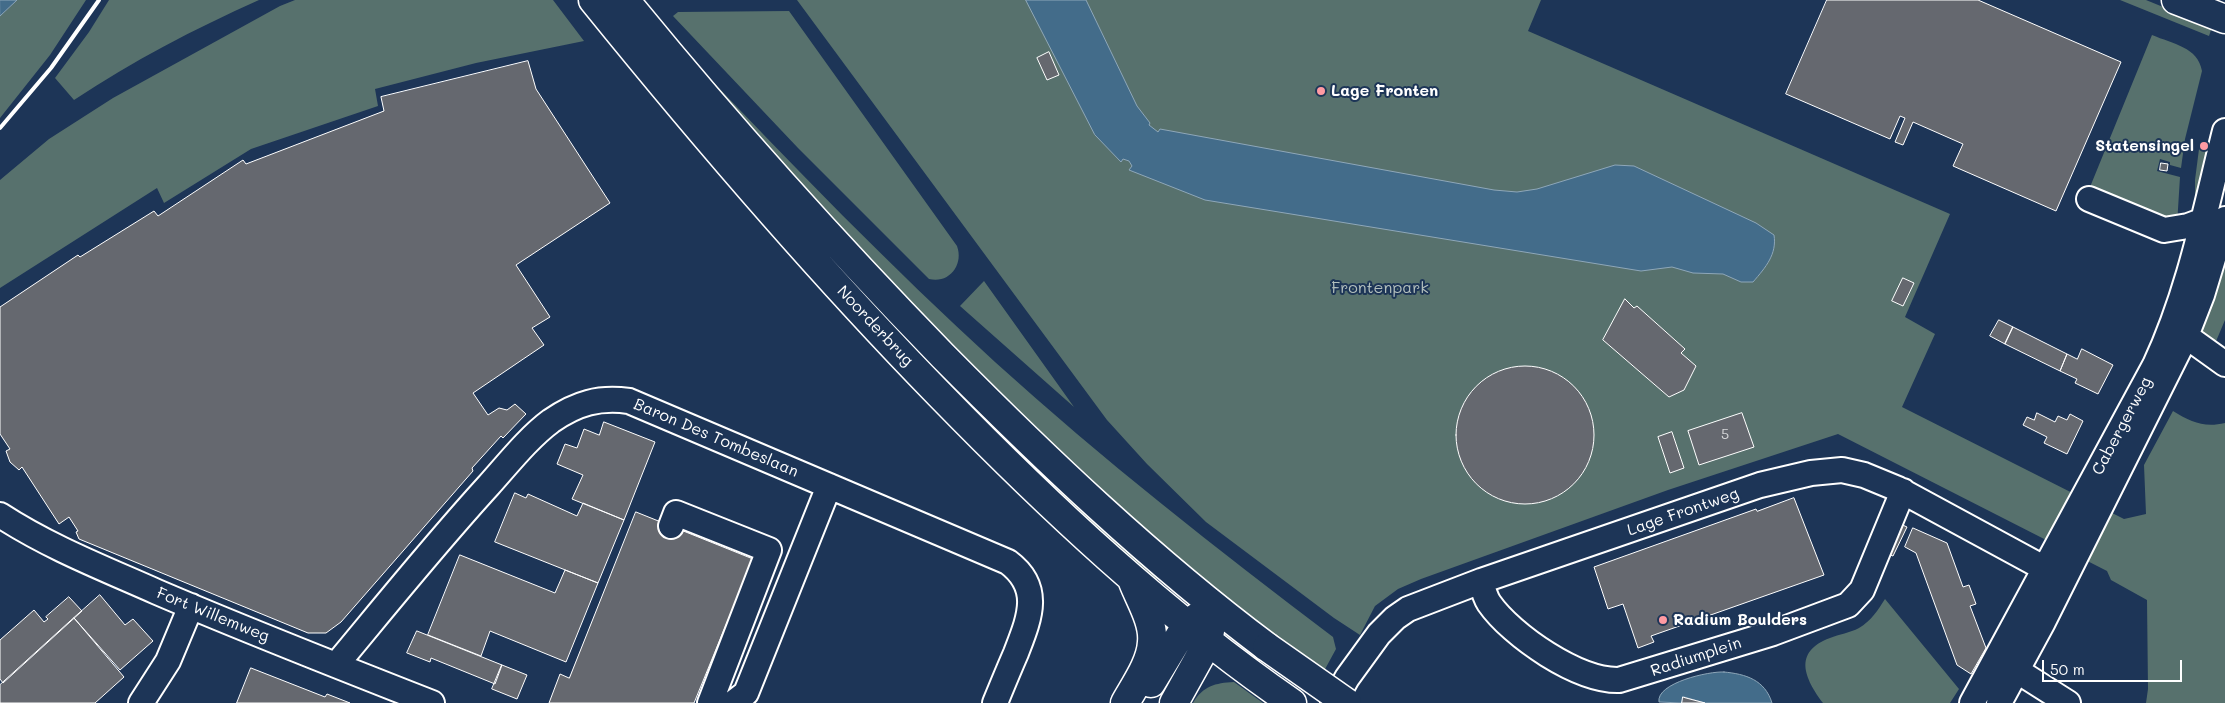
<!DOCTYPE html>
<style>
body{margin:0}
#map{position:relative;width:2225px;height:703px;overflow:hidden;background:#1d3557;font-family:Mali,sans-serif}
canvas{display:block}
.scale{position:absolute;left:2042px;top:660px;width:140px;height:22px;box-sizing:border-box;border:2px solid #fff;border-top:0;padding-left:6px;font-size:15px;line-height:18px;white-space:nowrap;color:#fff;-webkit-text-stroke:4px #1d3557;paint-order:stroke}
</style>
<div id="map">
<canvas width="2225" height="703"></canvas>
<div class="scale">50 m</div>
</div>
<script>
const c = document.querySelector('canvas').getContext('2d');
c.lineJoin = 'round';
function fillPath(path, color) { c.fillStyle = color; c.fill(path, 'evenodd'); }
function stroke(path, color, width, dash) { c.strokeStyle = color; c.lineWidth = width; c.lineCap = dash ? 'butt' : 'round'; c.setLineDash(dash || []); c.stroke(path); }
function drawText(font, color, halo, rows, align = 'center') {
  c.font = font + ' Mali,sans-serif'; c.lineWidth = 4; c.setLineDash([]); c.textBaseline = 'middle'; c.strokeStyle = halo; c.fillStyle = color; for (const [text, x, y, turn = 0] of rows) {
    c.save(); c.translate(x, y); c.rotate((+turn || 0) * Math.PI / 180); c.textAlign = isNaN(turn) ? turn : align; if (halo) c.strokeText(text, 0, 0); c.fillText(text, 0, 0); c.restore();
  }
}
fillPath(new Path2D(`
 M 17,0 L 86,0 L 50,55 L 0,118 L 0,16 Z
 M 109,0 L 259,0 C 194,29 133,61 74,100 L 55,78 L 89,32 Z
 M 295,0 L 553,0 L 584,41 L 476,63 L 375,89 L 378,106 L 251,149 L 164,203 L 157,188 L 0,288 L 0,180 L 49,139 L 113,98 L 280,6 Z
 M 606,0 L 611,0 L 689,95 L 1161,574 L 1153,584 L 1106,543 L 865,300 Z
 M 797,0 L 1541,0 L 1528,31 L 1950,214 L 1905,317 L 1935,334 L 1902,407 L 2124,519 L 2146,514 L 2144,465 L 2173,411 C 2191,422 2204,428 2225,423 L 2225,703 L 2146,703 L 2148,689 L 2147,600 L 2111,580 L 2107,571 L 1838,434 L 1668,490 L 1421,579 L 1398,589 L 1375,606 L 1360,635 L 1334,618 L 1206,522 L 1147,464 L 1107,420 Z
 M 2120,0 L 2146,0 L 2212,27 L 2209,36 Z
 M 789,11 L 957,246 C 964,265 949,284 929,279 L 798,148 L 673,16 L 678,12 Z
 M 2152,35 C 2173,44 2198,47 2202,71 L 2185,139 L 2181,168 L 2170,165 L 2170,162 L 2160,159 L 2157,171 L 2180,177 L 2177,225 L 2090,187 Z
 M 696,64 C 793,166 891,267 995,362 C 1103,460 1217,549 1333,637 L 1336,649 L 1324,671 L 1264,629 L 1111,503 L 854,251 Z
 M 2199,149 L 2207,149 L 2205,181 L 2195,206 L 2195,180 Z
 M 2225,253 L 2225,320 L 2214,346 L 2197,326 Z
 M 984,281 L 1074,407 L 960,306 Z
 M 1885,599 L 1959,689 L 1950,703 L 1823,703 C 1805,679 1792,652 1830,638 C 1839,634 1850,633 1859,628 C 1871,621 1878,610 1885,599 Z
 M 1234,682 L 1263,703 L 1193,703 C 1203,686 1215,683 1234,682 Z`), '#57716d');
const water = new Path2D(`
 M 0,0 L 17,0 L 0,16 Z
 M 1026,0 L 1086,0 L 1137,106 L 1150,123 L 1149,125 L 1158,132 L 1160,129 L 1494,190 L 1517,192 L 1537,189 L 1615,165 L 1634,166 L 1756,223 L 1774,235 C 1777,254 1766,267 1753,282 L 1741,282 L 1723,274 L 1693,273 L 1672,267 L 1641,271 L 1205,200 L 1129,170 L 1132,166 L 1129,161 L 1123,159 L 1121,162 L 1095,135 Z
 M 1724,672 C 1746,674 1765,680 1772,703 L 1705,703 L 1684,697 L 1682,703 L 1659,702 C 1656,683 1709,671 1724,672 Z`);
fillPath(water, '#436c8a');
stroke(water, '#8ea7b9', 1);
const building = new Path2D(`
 M 1827,0 L 1978,0 L 2121,62 L 2056,211 L 1953,166 L 1963,144 L 1913,122 L 1903,145 L 1895,142 L 1905,118 L 1900,116 L 1890,139 L 1786,94 Z
 M 1049,52 L 1059,75 L 1047,80 L 1037,58 Z
 M 528,61 L 536,89 L 610,203 L 516,265 L 550,317 L 532,328 L 544,345 L 473,393 L 488,415 L 499,408 L 507,410 L 515,404 L 526,414 L 503,438 L 501,436 L 472,468 L 473,471 L 341,622 L 326,633 L 308,633 L 79,539 L 76,532 L 78,531 L 69,517 L 59,524 L 22,467 L 19,470 L 10,462 L 6,451 L 10,449 L 0,434 L 0,307 L 78,255 L 80,257 L 154,211 L 158,216 L 243,160 L 246,164 L 384,111 L 381,97 Z
 M 2161,163 L 2168,164 L 2167,171 L 2160,170 Z
 M 1903,278 L 1914,283 L 1903,306 L 1892,301 Z
 M 1625,299 L 1634,308 L 1637,306 L 1685,349 L 1681,353 L 1696,366 L 1684,390 L 1669,397 L 1603,340 Z
 M 1999,320 L 2013,327 L 2005,344 L 1990,336 Z
 M 2013,327 L 2067,354 L 2060,371 L 2005,344 Z
 M 2082,349 L 2113,365 L 2098,394 L 2075,383 L 2077,379 L 2060,371 L 2067,354 L 2077,359 Z
 M1456 435a69 69 0 1 1 138 0a69 69 0 1 1-138 0Z
 M 1742,413 L 1754,447 L 1699,465 L 1688,431 Z
 M 2037,413 L 2055,422 L 2058,416 L 2067,420 L 2070,414 L 2083,421 L 2067,454 L 2044,443 L 2047,437 L 2023,425 L 2027,417 L 2034,420 Z
 M 604,422 L 655,442 L 624,520 L 572,499 L 583,475 L 557,464 L 565,444 L 577,448 L 584,429 L 599,435 Z
 M 1672,432 L 1684,468 L 1670,473 L 1658,437 Z
 M 515,493 L 526,498 L 528,494 L 577,516 L 583,503 L 624,520 L 598,583 L 495,542 Z
 M 1794,498 L 1824,575 L 1651,636 L 1654,642 L 1638,648 L 1623,604 L 1608,609 L 1594,567 L 1756,509 L 1757,511 Z
 M 636,512 L 753,559 L 694,703 L 549,703 L 560,674 L 569,678 Z
 M 1896,522 L 1907,527 L 1893,556 L 1885,553 Z
 M 1913,528 L 1947,543 L 1963,587 L 1969,585 L 1976,604 L 1970,606 L 1986,648 L 1971,674 L 1957,665 L 1916,553 L 1905,547 Z
 M 460,555 L 555,593 L 565,570 L 598,583 L 566,662 L 490,631 L 481,656 L 428,635 Z
 M 100,595 L 125,625 L 133,619 L 153,641 L 120,670 L 74,618 Z
 M 69,597 L 82,611 L 3,683 L 0,679 L 0,640 L 34,610 L 44,622 L 48,619 L 46,617 Z
 M 74,618 L 124,677 L 95,703 L 0,703 L 0,685 Z
 M 417,631 L 502,665 L 495,684 L 431,658 L 430,662 L 407,653 Z
 M 502,665 L 527,675 L 517,699 L 492,689 Z
 M 251,668 L 325,697 L 327,694 L 350,703 L 237,703 Z
 M 1683,697 L 1686,698 L 1705,703 L 1682,703 Z`);
fillPath(building, '#65686f');
stroke(building, '#fff', 1);
const minor = new Path2D(`
 M 2089,199 L 2164,230 L 2188,226 L 2204,220
 M 2186,336 L 2225,364
 M 0,515 C 49,547 103,568 157,592 C 248,631 340,667 432,703
 M 671,526 L 676,513 L 769,550 L 710,703
 M 1481,581 C 1483,589 1485,597 1489,603 C 1512,636 1578,681 1619,680 L 1773,633 L 1848,605 L 1862,590 L 1903,491
 M 2005,663 L 2068,703
 M 336,665 C 386,605 435,544 488,486 C 507,465 528,438 551,421 C 577,403 599,397 629,401 L 1008,562 C 1043,588 1029,619 1016,653 C 1009,669 1002,686 995,703
 M 141,703 L 168,661 L 191,606
 M 733,703 L 746,693 L 829,486
 M 1333,703 L 1347,678 L 1379,634 L 1395,618 L 1408,609 L 1481,581 L 1760,485 L 1811,473 L 1842,470 L 1864,475 L 1898,489 L 2064,579
 M 1972,703 L 2155,365 C 2190,290 2205,210 2225,131
 M 1999,703 L 2043,622 L 2186,336 L 2202,295 L 2225,219`);
const major = new Path2D(`
 M 593,0 C 703,136 817,269 939,394 C 1049,507 1163,614 1292,703
 M 625,0 C 726,124 832,242 943,356 C 1045,459 1151,560 1267,647
 M 2176,0 L 2225,19
 M 1151,683 L 1187,624 L 1202,614
 M 1125,703 C 1135,685 1151,663 1152,642 C 1154,622 1140,600 1133,582
 M 1174,703 L 1208,642 L 1211,625`);
stroke(minor, '#fff', 28);
stroke(major, '#fff', 31);
stroke(minor, '#1d3557', 24);
stroke(major, '#1d3557', 28);
stroke(new Path2D(`
 M 0,128 L 51,68 L 99,0`), '#fff', 4);
const majorBridge = new Path2D(`
 M 1267,647 L 1347,703`);
stroke(majorBridge, '#fff', 31, []);
stroke(majorBridge, '#1d3557', 28);
for (const [x, y, r, color] of [
 [1321,91,5,"#ff9aa2"],
 [2204,146,5,"#ff9aa2"],
 [1663,620,5,"#ff9aa2"]
]) { const dot = new Path2D(); dot.arc(x, y, r, 0, 2 * Math.PI); c.fillStyle = color; c.fill(dot); stroke(dot, '#1d3557', 2); }
drawText('14px', '#d8d9db', null, [
 ["5",1725,435]
]);
drawText('bold 16px', '#fff', '#1d3557', [
 ["Lage Fronten",1331,91],
 ["Statensingel",2194,146,"right"],
 ["Radium Boulders",1673,620]
], 'left');
drawText('16px', '#b3bfbd', '#1d3557', [
 ["Frontenpark",1380,288]
]);
drawText('16px', '#fff', '#1d3557', [
 ["Noorderbrug",875,326,47],
 ["Cabergerweg",2122,426,-62],
 ["Baron Des Tombeslaan",716,438,23],
 ["Lage Frontweg",1683,512,-19],
 ["Fort Willemweg",213,615,22],
 ["Radiumplein",1696,657,-18]
]);
</script>
